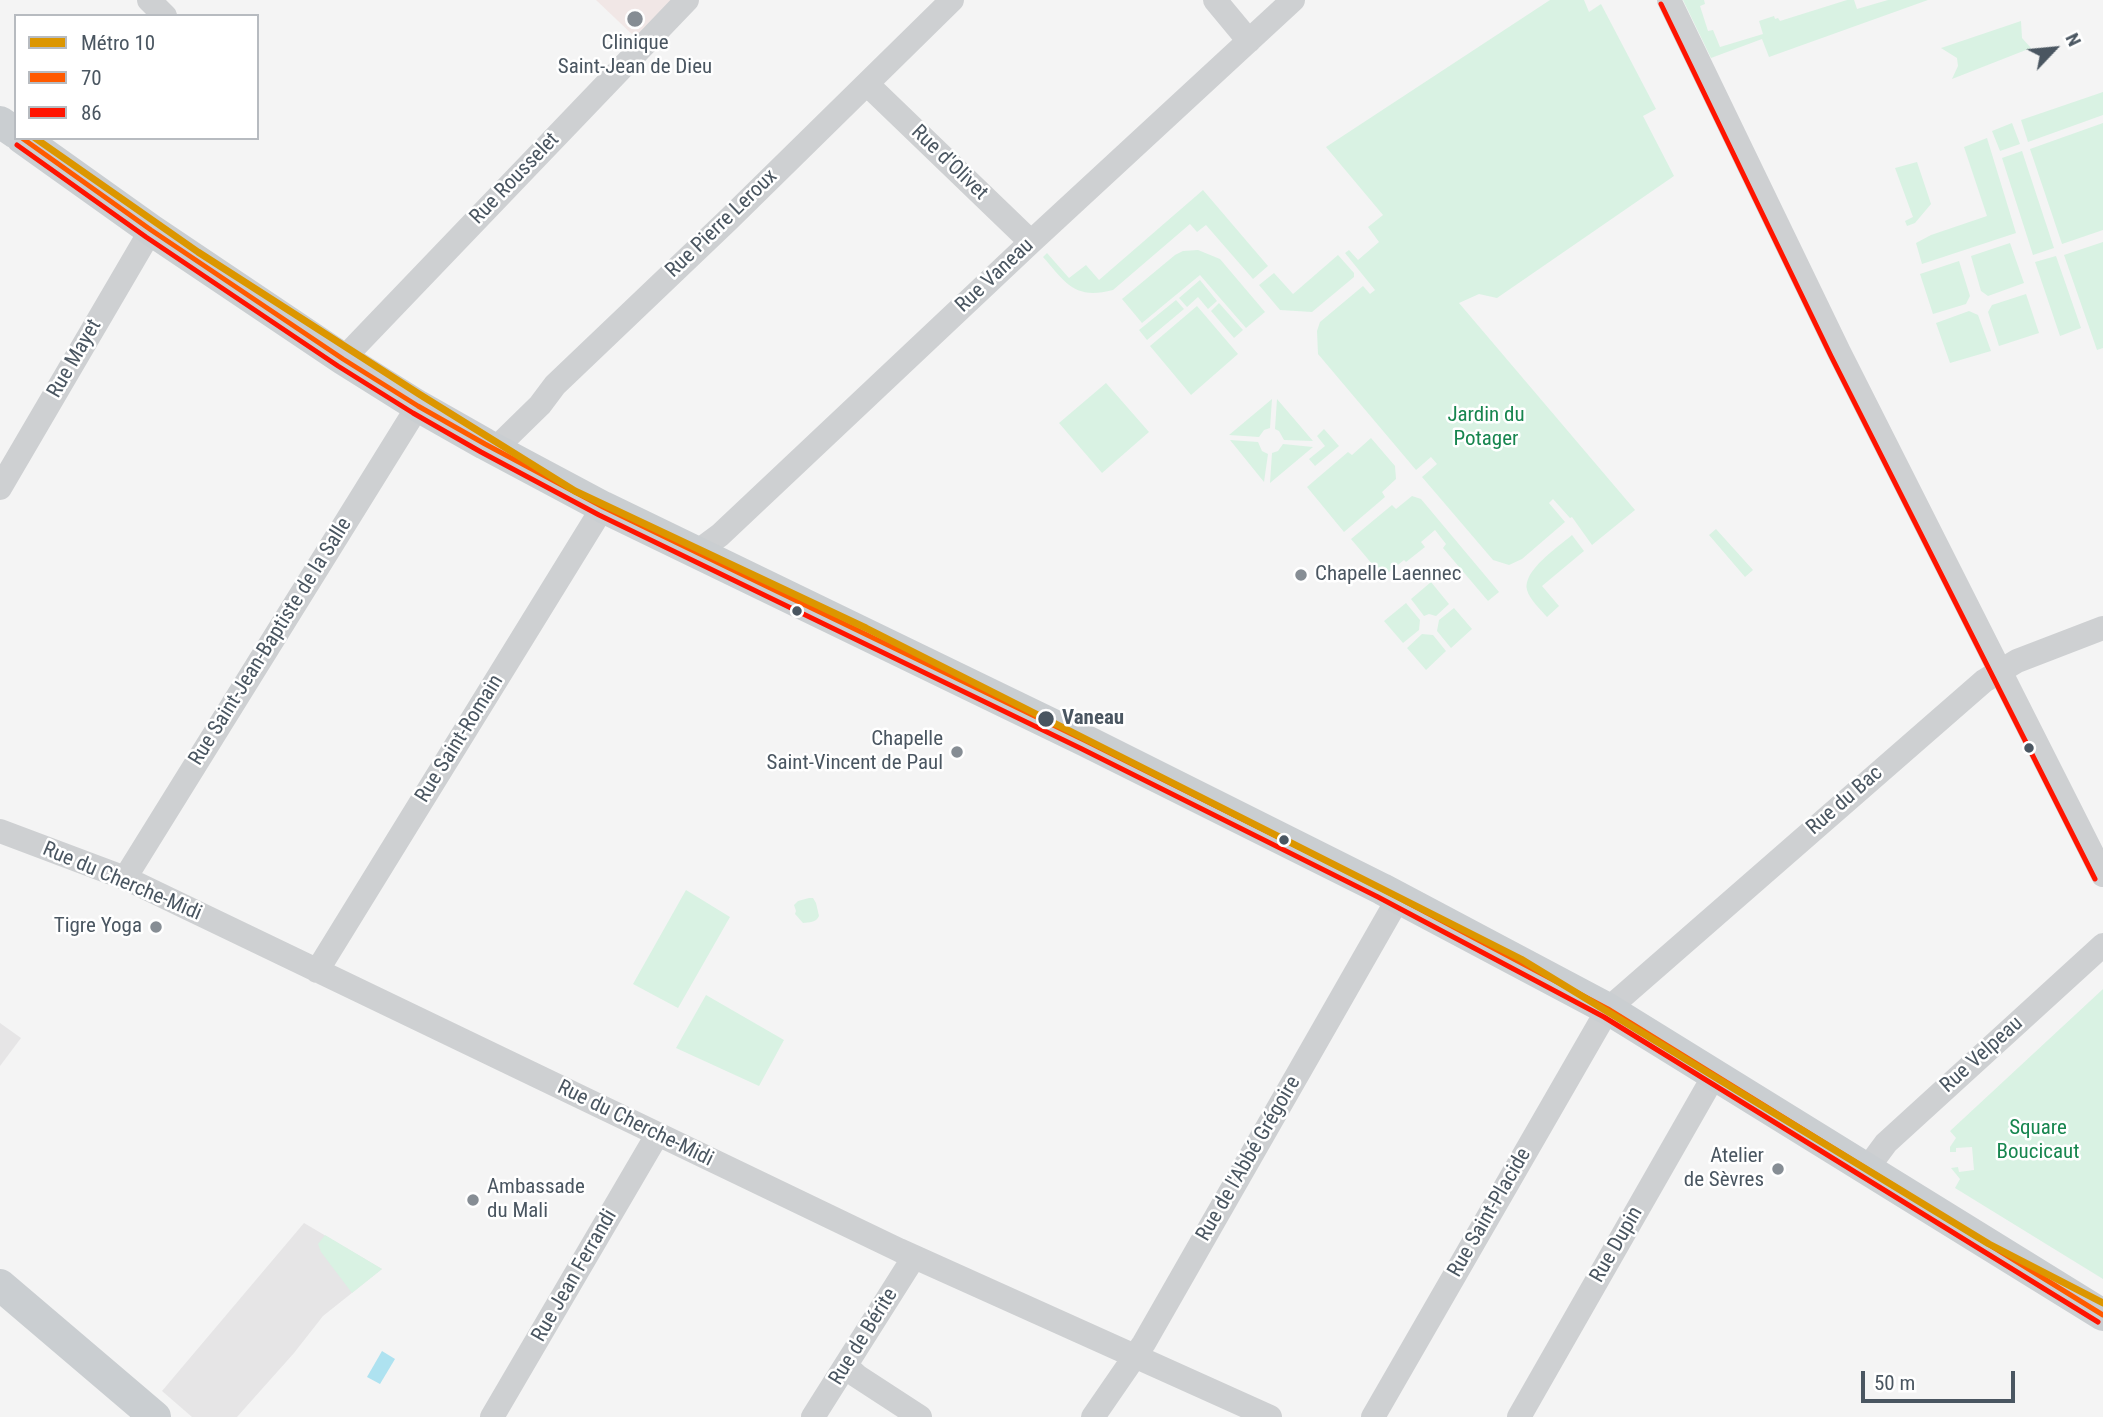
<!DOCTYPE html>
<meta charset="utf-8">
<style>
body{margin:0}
#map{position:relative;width:2103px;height:1417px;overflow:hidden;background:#f4f4f4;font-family:"Roboto Condensed",sans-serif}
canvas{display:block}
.legend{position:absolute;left:14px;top:14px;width:245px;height:126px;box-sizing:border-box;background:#fff;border:2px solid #b7bbc0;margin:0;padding:9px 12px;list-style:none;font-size:21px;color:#4a5661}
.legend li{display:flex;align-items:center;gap:14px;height:35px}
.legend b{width:35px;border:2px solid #b7bbc0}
.north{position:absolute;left:2019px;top:14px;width:70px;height:70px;-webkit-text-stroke:5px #fff;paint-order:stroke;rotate:64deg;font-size:19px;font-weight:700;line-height:28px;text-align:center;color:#4a5661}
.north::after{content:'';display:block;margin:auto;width:24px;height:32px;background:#4a5661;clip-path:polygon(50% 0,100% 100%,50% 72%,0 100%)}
.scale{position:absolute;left:1861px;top:1371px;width:154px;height:32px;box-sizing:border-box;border:4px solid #4a5661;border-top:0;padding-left:9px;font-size:21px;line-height:24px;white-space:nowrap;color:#4a5661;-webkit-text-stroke:5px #fff;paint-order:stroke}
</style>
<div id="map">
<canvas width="2103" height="1417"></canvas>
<ul class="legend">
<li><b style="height:9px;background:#dc9600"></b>Métro 10</li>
<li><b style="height:9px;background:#ff5a00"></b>70</li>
<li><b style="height:9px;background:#ff1400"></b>86</li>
</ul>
<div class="north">N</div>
<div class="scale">50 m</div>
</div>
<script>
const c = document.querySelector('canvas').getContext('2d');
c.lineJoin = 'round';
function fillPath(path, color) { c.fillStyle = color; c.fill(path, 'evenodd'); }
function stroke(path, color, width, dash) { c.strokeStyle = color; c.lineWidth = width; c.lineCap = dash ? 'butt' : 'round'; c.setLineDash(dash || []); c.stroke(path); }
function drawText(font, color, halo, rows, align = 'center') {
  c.font = font + ' "Roboto Condensed",sans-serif'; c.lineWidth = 5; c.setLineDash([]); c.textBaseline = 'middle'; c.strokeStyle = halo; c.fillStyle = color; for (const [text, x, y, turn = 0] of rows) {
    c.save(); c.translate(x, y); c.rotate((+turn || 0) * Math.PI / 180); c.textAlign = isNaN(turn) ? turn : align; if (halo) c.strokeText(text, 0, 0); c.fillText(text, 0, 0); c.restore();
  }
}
fillPath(new Path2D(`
 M 0,1023 L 21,1038 L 0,1066 Z
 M 304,1223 L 382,1269 L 323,1316 L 294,1353 L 237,1417 L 192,1417 L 162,1391 Z`), '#e6e5e6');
fillPath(new Path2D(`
 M 596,0 L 672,0 L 636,38 Z`), '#f1e7e6');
fillPath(new Path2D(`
 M 1550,0 L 1584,0 L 1589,12 L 1601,4 L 1656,109 L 1643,116 L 1674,176 L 1497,298 L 1479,294 L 1459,303 L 1635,510 L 1592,545 L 1572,517 L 1570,518 L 1553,499 L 1549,503 L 1565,522 L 1522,559 L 1509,565 L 1493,560 L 1422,477 L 1437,464 L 1431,457 L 1416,470 L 1318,354 L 1317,331 L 1320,322 L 1363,286 L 1370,294 L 1375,290 L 1345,253 L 1349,250 L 1358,260 L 1379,242 L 1368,227 L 1383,215 L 1326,147 Z
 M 1683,0 L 1704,0 L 1705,4 L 1700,6 L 1708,31 L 1713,30 L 1720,47 L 1763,34 L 1759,21 L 1774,16 L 1775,19 L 1778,18 L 1780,21 L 1847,0 L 1854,0 L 1857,9 L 1888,0 L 1928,0 L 1769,57 L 1762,39 L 1711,58 Z
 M 2021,21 L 2022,38 L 2031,48 L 1952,79 L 1958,66 L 1957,58 L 1941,48 Z
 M 2103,92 L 2103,115 L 2028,142 L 2021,120 Z
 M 2012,123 L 2020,144 L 2000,151 L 1992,131 Z
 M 2103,123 L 2103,230 L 2062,244 L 2030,149 Z
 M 1987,138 L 2016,233 L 1922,264 L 1916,243 L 1931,235 L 1987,216 L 1964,147 Z
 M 2022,151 L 2054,248 L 2033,255 L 2002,158 Z
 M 1917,162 L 1931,204 L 1915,223 L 1907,226 L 1905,221 L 1913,217 L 1895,168 Z
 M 1203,190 L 1268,266 L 1253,279 L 1206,225 L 1197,232 L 1190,224 L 1113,290 C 1074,300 1066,283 1043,257 L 1047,253 L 1069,278 L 1086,265 L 1099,280 Z
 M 2103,242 L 2103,348 L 2097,350 L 2064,255 Z
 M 2010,243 L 2024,283 L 1988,296 L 1981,291 L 1971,256 Z
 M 1198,250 L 1220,259 L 1265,312 L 1246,328 L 1200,275 L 1142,323 L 1122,299 L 1175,255 L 1183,251 Z
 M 1338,255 L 1354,273 L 1354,277 L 1312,312 L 1280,310 L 1259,285 L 1274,273 L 1293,294 Z
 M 2056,256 L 2081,328 L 2060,336 L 2035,262 Z
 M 1959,261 L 1970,296 L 1966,304 L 1933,314 L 1920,274 Z
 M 1200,280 L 1217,301 L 1208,309 L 1198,297 L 1187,307 L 1179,298 Z
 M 2026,294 L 2039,333 L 1999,346 L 1988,312 L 1992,305 Z
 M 1176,300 L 1184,309 L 1147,340 L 1139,330 Z
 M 1219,303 L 1243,330 L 1234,338 L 1211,311 Z
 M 1197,306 L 1238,354 L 1191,395 L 1150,346 Z
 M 1969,311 L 1978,315 L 1991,351 L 1950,363 L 1936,323 Z
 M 1106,383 L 1149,432 L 1102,473 L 1059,423 Z
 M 1272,399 L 1270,428 L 1264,430 L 1259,437 L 1229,435 Z
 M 1277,399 L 1313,441 L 1284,440 L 1279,431 L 1275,429 Z
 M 1324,429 L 1339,446 L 1315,466 L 1309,459 L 1325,446 L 1317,436 Z
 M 1371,438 L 1395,466 L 1396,479 L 1382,492 L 1385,497 L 1344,532 L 1307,487 L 1348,452 L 1352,455 Z
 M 1230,440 L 1258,442 L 1262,451 L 1268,454 L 1264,482 Z
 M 1283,444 L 1313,447 L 1270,483 L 1272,453 L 1278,451 Z
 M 1412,496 L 1421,499 L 1499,592 L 1488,601 L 1443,548 L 1446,544 L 1435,530 L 1421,542 L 1425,547 L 1406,562 L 1404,560 L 1383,577 L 1351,539 L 1392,505 L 1396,509 Z
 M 1716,529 L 1753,570 L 1745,577 L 1709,535 Z
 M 1572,535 L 1584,551 L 1542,586 L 1559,606 L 1547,617 C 1540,609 1530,600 1527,590 C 1522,571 1558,547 1572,535 Z
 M 1431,582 L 1449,604 L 1436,616 L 1429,614 L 1424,616 L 1411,599 Z
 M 1406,603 L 1420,620 L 1419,630 L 1403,643 L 1384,621 Z
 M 1454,608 L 1472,629 L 1451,648 L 1437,631 L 1439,620 Z
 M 1422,634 L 1433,635 L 1446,651 L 1426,670 L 1407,648 Z
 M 686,890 L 730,917 L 678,1008 L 633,984 Z
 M 809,898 L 813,898 L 816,903 L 819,916 C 816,923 809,922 803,923 L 795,914 L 796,911 L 794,905 L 798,901 Z
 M 2103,989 L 2103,1279 L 1955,1188 L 1960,1179 L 1951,1168 L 1958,1167 L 1959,1172 L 1974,1170 L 1972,1147 L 1956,1148 L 1956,1152 L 1950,1152 L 1950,1147 L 1956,1138 L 1950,1131 Z
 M 706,995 L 784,1040 L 759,1086 L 676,1048 Z
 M 325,1235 L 382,1269 L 352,1293 L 321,1252 L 318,1244 Z`), '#d9f2e3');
fillPath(new Path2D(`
 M 382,1351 L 395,1359 L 380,1384 L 367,1377 Z`), '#aee2f0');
stroke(new Path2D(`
 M 149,0 L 165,16
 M 1215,0 L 1249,41
 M 1669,0 L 1839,352 L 2103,875
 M 867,84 L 1031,242
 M 343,359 L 687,0
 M 495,449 L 540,405 L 555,385 L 728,220 L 952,0
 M 0,488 L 151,230
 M 697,552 L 720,535 L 1031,242 L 1293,0
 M 0,831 L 125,878 L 899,1250 L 1270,1417
 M 125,878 L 418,406
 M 317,971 L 603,507
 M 1866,1170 L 1886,1143 L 2103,945
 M 846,1366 L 857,1376 L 920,1417
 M 492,1417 L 657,1135
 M 813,1417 L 914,1257
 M 1093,1417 L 1144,1343 L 1399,897
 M 1373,1417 L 1608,1009 L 1984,681 L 2017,661 L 2103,628
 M 1519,1417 L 1715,1074`), '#ced0d2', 24);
stroke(new Path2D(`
 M 0,122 L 16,133
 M 22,138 L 151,230 L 343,359 L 418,406 L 485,444 L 603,507 L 1086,741 L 1382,889 L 1608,1009 L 2103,1315
 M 0,1285 L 155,1417`), '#caced1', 32);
stroke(new Path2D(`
 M 22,138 L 151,230 L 343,359 L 418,406 L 485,444 L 603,507 L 1086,741 L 1382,889 L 1608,1009 L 2103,1315`), '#ff5a00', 5);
stroke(new Path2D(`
 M 1661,4 L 1831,356 L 2095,879
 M 17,145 L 146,237 L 338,366 L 413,413 L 481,452 L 599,515 L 1082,749 L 1378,897 L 1604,1017 L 2098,1322`), '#ff1400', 5);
stroke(new Path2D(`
 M 35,138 L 198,252 L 419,394 L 575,491 L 866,628 L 1521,959 L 1989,1244 L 2103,1303`), '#dc9600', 7);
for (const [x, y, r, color] of [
 [635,19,9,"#868d94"],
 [1301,575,7,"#868d94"],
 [797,611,6,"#4a5661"],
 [1046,719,9,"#4a5661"],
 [2029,748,6,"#4a5661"],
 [957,752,7,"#868d94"],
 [1284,840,6,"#4a5661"],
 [156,927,7,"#868d94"],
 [1778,1169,7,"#868d94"],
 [473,1200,7,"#868d94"]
]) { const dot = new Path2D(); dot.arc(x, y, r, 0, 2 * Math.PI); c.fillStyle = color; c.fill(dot); stroke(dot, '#fff', 2.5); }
drawText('21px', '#4a5661', '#fff', [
 ["Clinique",635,44,"center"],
 ["Saint-Jean de Dieu",635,68,"center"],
 ["Chapelle Laennec",1315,575,"left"],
 ["Chapelle",943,740],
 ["Saint-Vincent de Paul",943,764],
 ["Tigre Yoga",142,927],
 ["Atelier",1764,1157],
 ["de Sèvres",1764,1181],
 ["Ambassade",487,1188,"left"],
 ["du Mali",487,1212,"left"]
], 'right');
drawText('21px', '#4a5661', '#fff', [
 ["Rue d'Olivet",949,163,44],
 ["Rue Rousselet",515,179,-46],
 ["Rue Pierre Leroux",722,224,-44],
 ["Rue Vaneau",995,276,-43],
 ["Rue Mayet",75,359,-60],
 ["Rue Saint-Jean-Baptiste de la Salle",271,642,-58],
 ["Rue Saint-Romain",460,739,-58],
 ["Rue du Bac",1845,801,-41],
 ["Rue du Cherche-Midi",122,882,23],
 ["Rue Velpeau",1982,1055,-42],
 ["Rue du Cherche-Midi",635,1124,26],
 ["Rue de l'Abbé Grégoire",1249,1159,-60],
 ["Rue Saint-Placide",1490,1213,-60],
 ["Rue Dupin",1617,1245,-60],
 ["Rue Jean Ferrandi",575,1276,-60],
 ["Rue de Bérite",864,1337,-58]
]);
drawText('21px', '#17864f', '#fff', [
 ["Jardin du",1486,416],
 ["Potager",1486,440],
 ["Square",2038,1129],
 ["Boucicaut",2038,1153]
]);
drawText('bold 21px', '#4a5661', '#fff', [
 ["Vaneau",1062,719]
], 'left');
</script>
